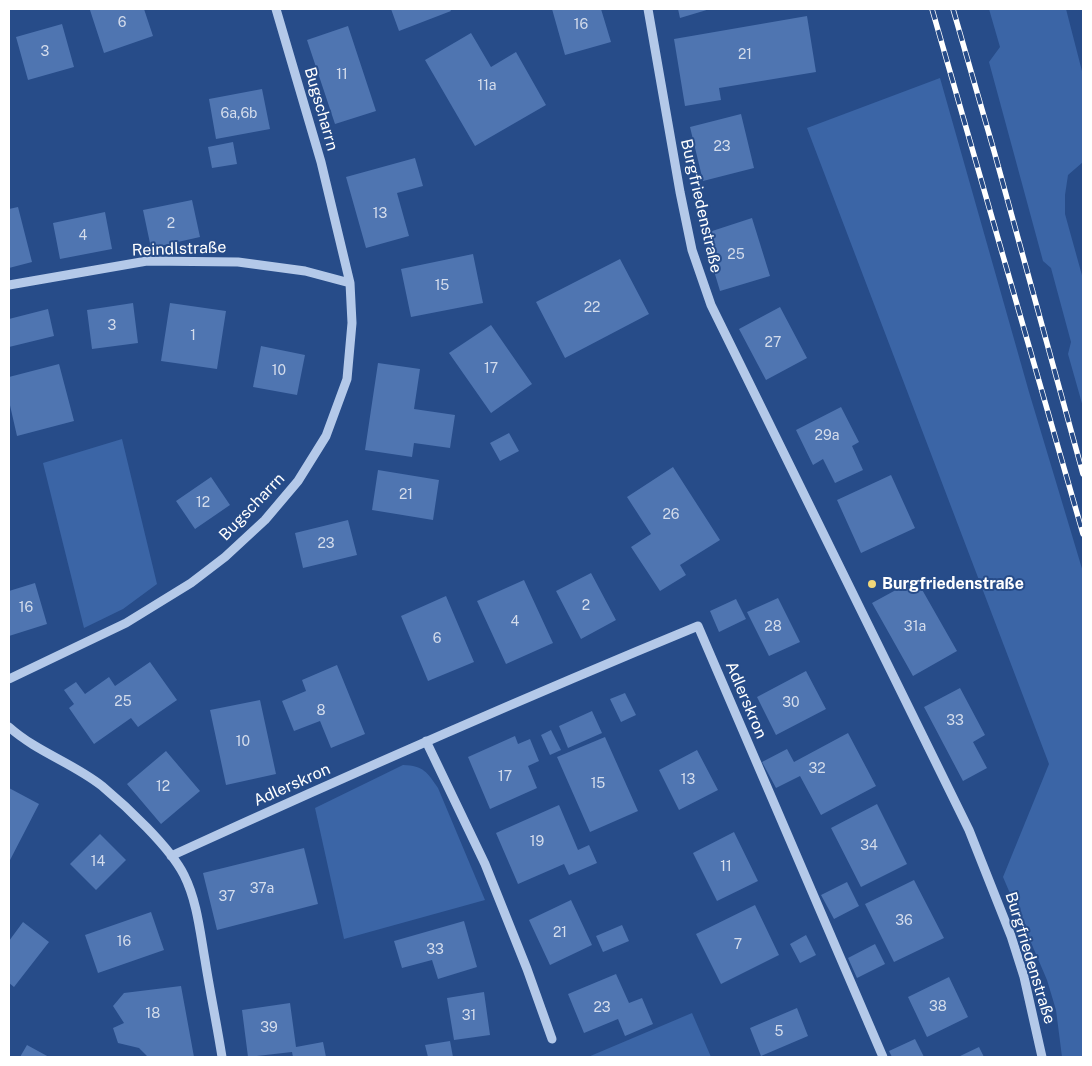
<!DOCTYPE html>
<meta charset="utf-8">
<style>
body{margin:0}
#map{position:relative;width:1092px;height:1066px;overflow:hidden;background:#274c89;font-family:"Public Sans",sans-serif}
canvas{display:block}
.frame{position:absolute;inset:0;border:10px solid #fff;pointer-events:none}
</style>
<div id="map">
<canvas width="1092" height="1066"></canvas>
<div class="frame"></div>
</div>
<script>
const c = document.querySelector('canvas').getContext('2d');
c.lineJoin = 'round';
function fillPath(path, color) { c.fillStyle = color; c.fill(path, 'evenodd'); }
function stroke(path, color, width, dash) { c.strokeStyle = color; c.lineWidth = width; c.lineCap = dash ? 'butt' : 'round'; c.setLineDash(dash || []); c.stroke(path); }
function drawText(font, color, halo, rows, align = 'center') {
  c.font = font + ' "Public Sans",sans-serif'; c.lineWidth = 4; c.setLineDash([]); c.textBaseline = 'middle'; c.strokeStyle = halo; c.fillStyle = color; for (const [text, x, y, turn = 0] of rows) {
    c.save(); c.translate(x, y); c.rotate((+turn || 0) * Math.PI / 180); c.textAlign = isNaN(turn) ? turn : align; if (halo) c.strokeText(text, 0, 0); c.fillText(text, 0, 0); c.restore();
  }
}
fillPath(new Path2D(`
 M 989,9 L 1066,9 L 1083,75 L 1083,162 L 1068,175 L 1065,195 L 1065,214 L 1083,279 L 1083,407 L 1068,354 L 1071,342 L 1051,268 L 1043,261 L 989,62 L 1000,47 Z
 M 940,78 L 1029,392 L 1083,572 L 1083,1057 L 1062,1057 L 1056,1010 L 1047,980 L 1003,877 L 1049,764 L 807,128 Z
 M 122,439 L 157,584 L 123,609 L 84,628 L 43,463 Z
 M 403,765 C 424,766 427,772 438,788 L 485,900 L 344,939 L 315,808 Z
 M 692,1013 L 711,1057 L 588,1057 Z`), '#3b65a6');
fillPath(new Path2D(`
 M 92,9 L 144,9 L 153,36 L 104,53 L 90,10 Z
 M 391,9 L 450,9 L 451,11 L 399,31 Z
 M 552,9 L 601,9 L 611,42 L 565,55 Z
 M 678,9 L 710,9 L 680,18 Z
 M 807,16 L 816,72 L 719,88 L 721,100 L 685,106 L 674,39 Z
 M 62,24 L 74,67 L 28,80 L 16,37 Z
 M 348,26 L 376,111 L 335,124 L 307,40 Z
 M 471,33 L 491,67 L 516,52 L 546,105 L 475,146 L 425,60 Z
 M 262,89 L 270,129 L 216,139 L 209,99 Z
 M 741,114 L 754,168 L 703,181 L 690,127 Z
 M 233,142 L 237,164 L 212,168 L 208,147 Z
 M 415,158 L 423,186 L 397,193 L 409,236 L 366,248 L 346,177 Z
 M 192,200 L 200,237 L 151,248 L 143,210 Z
 M 18,207 L 32,262 L 9,268 L 9,209 Z
 M 105,212 L 112,249 L 60,259 L 53,223 Z
 M 752,218 L 770,276 L 720,291 L 703,234 Z
 M 473,254 L 483,303 L 411,317 L 401,269 Z
 M 620,259 L 649,314 L 565,358 L 536,302 Z
 M 133,303 L 138,343 L 92,349 L 87,310 Z
 M 170,303 L 226,311 L 217,369 L 161,361 Z
 M 780,307 L 807,358 L 766,380 L 739,329 Z
 M 48,309 L 54,336 L 9,347 L 9,319 Z
 M 491,325 L 532,384 L 491,413 L 449,353 Z
 M 261,346 L 305,355 L 297,395 L 253,387 Z
 M 378,363 L 420,369 L 414,409 L 455,415 L 450,448 L 414,443 L 412,457 L 365,450 Z
 M 59,364 L 74,421 L 17,436 L 9,401 L 9,377 Z
 M 841,407 L 859,442 L 852,446 L 863,470 L 835,483 L 823,459 L 813,465 L 796,430 Z
 M 509,433 L 519,451 L 500,461 L 490,443 Z
 M 673,467 L 720,540 L 680,565 L 686,575 L 660,591 L 631,547 L 651,534 L 627,497 Z
 M 378,470 L 439,480 L 433,520 L 372,510 Z
 M 891,475 L 915,528 L 861,553 L 837,500 Z
 M 211,477 L 230,505 L 195,529 L 176,501 Z
 M 348,520 L 357,555 L 303,568 L 295,533 Z
 M 591,573 L 616,620 L 581,639 L 556,591 Z
 M 916,579 L 957,651 L 913,676 L 872,603 Z
 M 524,580 L 553,643 L 506,664 L 477,601 Z
 M 35,583 L 47,624 L 9,636 L 9,591 Z
 M 446,596 L 474,662 L 428,681 L 401,616 Z
 M 778,598 L 800,642 L 769,656 L 747,612 Z
 M 736,599 L 746,619 L 719,632 L 710,611 Z
 M 150,662 L 177,700 L 138,727 L 131,718 L 94,744 L 69,708 L 74,704 L 64,690 L 76,682 L 85,694 L 109,677 L 115,686 Z
 M 337,665 L 365,734 L 331,748 L 320,721 L 294,731 L 282,701 L 306,691 L 302,680 Z
 M 806,671 L 826,709 L 776,735 L 757,697 Z
 M 960,688 L 985,735 L 973,742 L 987,768 L 963,781 L 924,707 Z
 M 625,693 L 636,715 L 621,722 L 610,699 Z
 M 260,700 L 276,774 L 226,785 L 210,710 Z
 M 592,711 L 602,733 L 568,748 L 559,726 Z
 M 551,730 L 561,750 L 550,755 L 541,735 Z
 M 848,733 L 876,786 L 821,815 L 800,776 L 776,788 L 762,762 L 787,749 L 794,762 Z
 M 515,736 L 518,744 L 530,739 L 539,761 L 528,766 L 537,788 L 490,809 L 468,757 Z
 M 605,737 L 638,811 L 590,832 L 557,757 Z
 M 697,750 L 718,790 L 679,810 L 659,770 Z
 M 166,751 L 200,791 L 161,824 L 127,784 Z
 M 9,788 L 39,804 L 9,862 Z
 M 877,804 L 907,864 L 861,887 L 831,828 Z
 M 559,805 L 578,850 L 589,845 L 597,863 L 569,875 L 564,864 L 518,884 L 496,833 Z
 M 734,832 L 758,881 L 717,901 L 693,853 Z
 M 100,834 L 126,860 L 96,890 L 70,864 Z
 M 304,848 L 318,904 L 217,930 L 203,873 Z
 M 914,880 L 944,938 L 894,962 L 865,904 Z
 M 847,882 L 859,906 L 834,919 L 821,895 Z
 M 571,900 L 592,945 L 550,965 L 529,920 Z
 M 755,905 L 779,955 L 721,984 L 696,934 Z
 M 151,912 L 164,950 L 98,973 L 85,935 Z
 M 464,921 L 477,967 L 438,979 L 432,960 L 402,968 L 394,941 Z
 M 23,922 L 49,942 L 14,987 L 9,983 L 9,941 Z
 M 622,925 L 629,941 L 603,952 L 596,936 Z
 M 806,935 L 816,955 L 800,963 L 790,944 Z
 M 875,944 L 885,964 L 857,978 L 848,958 Z
 M 616,974 L 629,1003 L 642,998 L 653,1024 L 625,1036 L 618,1019 L 584,1033 L 568,994 Z
 M 949,977 L 968,1017 L 927,1037 L 908,997 Z
 M 181,986 L 194,1057 L 148,1057 L 139,1048 L 118,1043 L 113,1028 L 124,1023 L 113,1006 L 124,993 Z
 M 484,992 L 490,1035 L 454,1040 L 447,998 Z
 M 290,1003 L 296,1047 L 323,1042 L 326,1057 L 293,1057 L 292,1052 L 248,1057 L 242,1010 Z
 M 797,1008 L 808,1036 L 761,1056 L 750,1028 Z
 M 915,1039 L 924,1057 L 892,1057 L 889,1051 Z
 M 450,1041 L 453,1057 L 428,1057 L 425,1045 Z
 M 27,1045 L 49,1057 L 20,1057 Z
 M 979,1047 L 984,1057 L 958,1057 Z`), '#4f75b1');
stroke(new Path2D(`
 M 648,9 L 680,192 L 692,250 L 711,305 L 969,830 L 1011,936 L 1024,977 L 1042,1057
 M 9,285 L 147,261 L 238,262 L 305,271 L 350,283
 M 9,679 L 126,623 L 191,583 L 225,557 L 265,520 L 298,481 L 326,436 L 347,379 L 352,323 L 350,283 L 321,162 L 276,9
 M 9,727 C 37,752 73,763 102,786 C 126,806 170,847 184,875 C 197,901 200,932 205,960 C 210,992 217,1025 222,1057
 M 426,741 L 485,864 L 527,969 L 552,1039
 M 171,856 C 346,776 521,699 698,626 L 883,1057`), '#b4c9e9', 9);
const rail = new Path2D(`
 M 932,9 L 1083,534
 M 953,9 L 994,151 L 1083,474`);
stroke(rail, '#fff', 5.5);
stroke(rail, '#274c89', 4, [11]);
for (const [x, y, r, color] of [
 [872,584,5,"#f2d779"]
]) { const dot = new Path2D(); dot.arc(x, y, r, 0, 2 * Math.PI); c.fillStyle = color; c.fill(dot); stroke(dot, '#274c89', 2); }
drawText('14px', '#d3dcec', null, [
 ["6",122,23],
 ["16",581,25],
 ["3",45,52],
 ["21",745,55],
 ["11",342,75],
 ["11a",487,86],
 ["6a,6b",239,114],
 ["23",722,147],
 ["13",380,214],
 ["2",171,224],
 ["4",83,236],
 ["25",736,255],
 ["15",442,286],
 ["22",592,308],
 ["3",112,326],
 ["1",193,336],
 ["27",773,343],
 ["17",491,369],
 ["10",279,371],
 ["29a",827,436],
 ["21",406,495],
 ["12",203,503],
 ["26",671,515],
 ["23",326,544],
 ["2",586,606],
 ["16",26,608],
 ["4",515,622],
 ["28",773,627],
 ["31a",915,627],
 ["6",437,639],
 ["25",123,702],
 ["30",791,703],
 ["8",321,711],
 ["33",955,721],
 ["10",243,742],
 ["32",817,769],
 ["17",505,777],
 ["13",688,780],
 ["15",598,784],
 ["12",163,787],
 ["19",537,842],
 ["34",869,846],
 ["14",98,862],
 ["11",726,867],
 ["37a",262,889],
 ["37",227,897],
 ["36",904,921],
 ["21",560,933],
 ["16",124,942],
 ["7",738,945],
 ["33",435,950],
 ["38",938,1007],
 ["23",602,1008],
 ["18",153,1014],
 ["31",469,1016],
 ["39",269,1028],
 ["5",779,1032]
]);
drawText('16px', '#fff', '#274c89', [
 ["Bugscharrn",321,109,74],
 ["Burgfriedenstraße",701,206,77],
 ["Reindlstraße",179,249,-2],
 ["Bugscharrn",252,507,-46],
 ["Adlerskron",746,700,67],
 ["Adlerskron",292,785,-24],
 ["Burgfriedenstraße",1030,958,73]
]);
drawText('bold 16px', '#fff', '#274c89', [
 ["Burgfriedenstraße",882,584]
], 'left');
</script>
